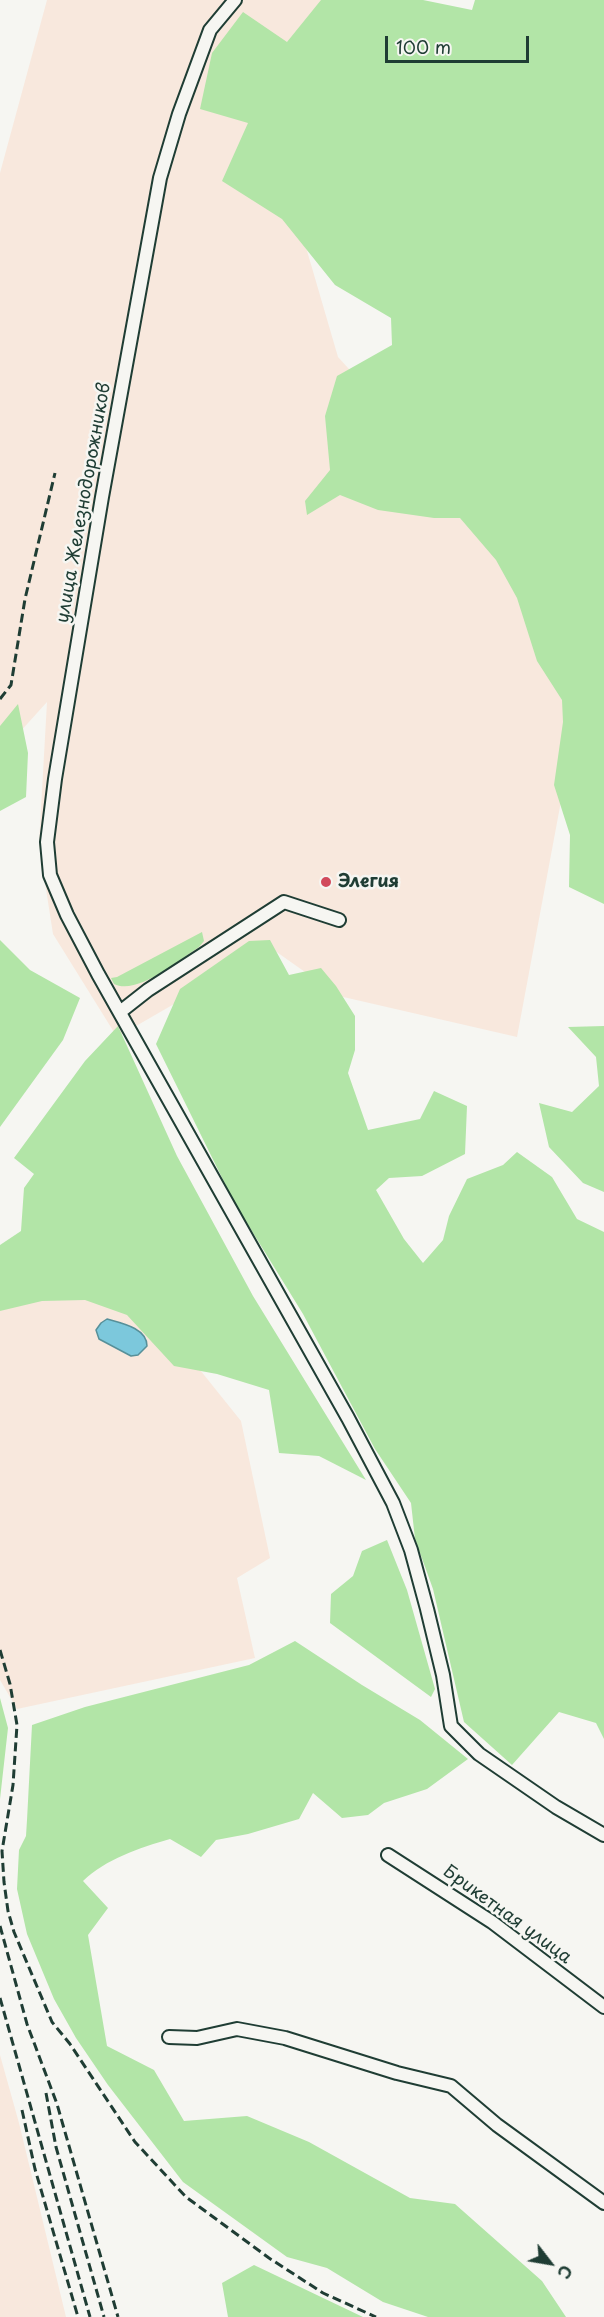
<!DOCTYPE html>
<meta charset="utf-8">
<style>
body{margin:0}
#map{position:relative;width:604px;height:2317px;overflow:hidden;background:#f6f6f2;font-family:"Playpen Sans",sans-serif}
canvas{display:block}
.north{position:absolute;left:520px;top:2233px;width:60px;height:60px;-webkit-text-stroke:4px #f6f6f2;paint-order:stroke;rotate:121deg;font-size:16px;font-weight:700;line-height:24px;text-align:center;color:#1f3d34}
.north::after{content:'';display:block;margin:auto;width:21px;height:27px;background:#1f3d34;clip-path:polygon(50% 0,100% 100%,50% 72%,0 100%)}
.scale{position:absolute;left:385px;top:36px;width:144px;height:27px;box-sizing:border-box;border:3px solid #1f3d34;border-top:0;padding-left:8px;font-size:18px;line-height:21px;white-space:nowrap;color:#1f3d34;-webkit-text-stroke:4px #f6f6f2;paint-order:stroke}
</style>
<div id="map">
<canvas width="604" height="2317"></canvas>
<div class="north">С</div>
<div class="scale">100 m</div>
</div>
<script>
const c = document.querySelector('canvas').getContext('2d');
c.lineJoin = 'round';
function fillPath(path, color) { c.fillStyle = color; c.fill(path, 'evenodd'); }
function stroke(path, color, width, dash) { c.strokeStyle = color; c.lineWidth = width; c.lineCap = dash ? 'butt' : 'round'; c.setLineDash(dash || []); c.stroke(path); }
function drawText(font, color, halo, rows, align = 'center') {
  c.font = font + ' "Playpen Sans",sans-serif'; c.lineWidth = 5; c.setLineDash([]); c.textBaseline = 'middle'; c.strokeStyle = halo; c.fillStyle = color; for (const [text, x, y, turn = 0] of rows) {
    c.save(); c.translate(x, y); c.rotate((+turn || 0) * Math.PI / 180); c.textAlign = isNaN(turn) ? turn : align; if (halo) c.strokeText(text, 0, 0); c.fillText(text, 0, 0); c.restore();
  }
}
fillPath(new Path2D(`
 M 47,0 L 362,0 L 284,172 L 338,357 L 592,635 L 517,1037 L 339,996 L 271,948 L 117,1037 L 53,934 L 39,844 L 47,702 L 0,754 L 0,173 Z
 M 119,1269 L 241,1421 L 270,1558 L 237,1578 L 255,1658 L 17,1709 L 0,1680 L 0,1299 Z
 M 0,2055 L 19,2123 L 66,2317 L 0,2317 Z`), '#f8e8dd');
fillPath(new Path2D(`
 M 321,0 L 423,0 L 472,10 L 475,0 L 604,0 L 604,904 L 569,887 L 570,835 L 554,785 L 563,722 L 562,700 L 537,661 L 517,598 L 496,560 L 460,518 L 434,518 L 378,510 L 340,495 L 307,515 L 305,501 L 330,470 L 325,416 L 337,376 L 392,345 L 391,318 L 335,285 L 282,219 L 222,181 L 248,123 L 200,109 L 212,53 L 243,12 L 287,42 Z
 M 18,704 L 28,753 L 26,797 L 0,811 L 0,726 Z
 M 202,932 L 204,941 L 199,947 C 180,959 137,996 114,984 L 111,978 L 117,977 Z
 M 0,940 L 30,970 L 80,998 L 63,1040 L 0,1127 Z
 M 270,940 L 289,975 L 321,968 L 336,986 L 355,1016 L 355,1050 L 348,1073 L 368,1130 L 420,1119 L 434,1091 L 467,1106 L 465,1154 L 422,1176 L 389,1178 L 376,1190 L 404,1239 L 423,1263 L 443,1240 L 449,1216 L 467,1179 L 503,1165 L 517,1152 L 552,1177 L 577,1219 L 604,1232 L 604,1739 L 596,1723 L 559,1712 L 512,1765 L 464,1722 L 433,1589 L 415,1539 L 411,1503 L 375,1449 L 303,1314 L 234,1202 L 156,1044 L 180,989 L 249,941 Z
 M 118,1026 L 177,1156 L 253,1296 L 366,1480 L 319,1456 L 279,1453 L 269,1390 L 217,1374 L 174,1366 L 127,1315 L 85,1300 L 42,1301 L 0,1311 L 0,1245 L 21,1231 L 24,1188 L 34,1174 L 14,1158 L 85,1061 Z
 M 604,1026 L 604,1192 L 583,1183 L 549,1147 L 539,1103 L 572,1112 L 599,1086 L 596,1057 L 568,1027 Z
 M 387,1540 L 407,1590 L 435,1689 L 431,1697 L 330,1623 L 331,1594 L 353,1576 L 362,1551 Z
 M 295,1641 L 362,1685 L 420,1720 L 468,1759 L 427,1789 L 384,1803 L 368,1815 L 342,1818 L 313,1793 L 299,1819 L 248,1834 L 216,1840 L 201,1857 L 170,1839 C 139,1848 106,1859 83,1881 L 108,1908 L 88,1935 L 107,2046 L 154,2070 L 184,2121 L 247,2116 L 309,2142 L 410,2198 L 455,2204 L 542,2281 L 566,2317 L 428,2317 L 383,2302 L 327,2268 L 287,2257 L 183,2182 L 108,2085 L 76,2038 L 54,1999 L 27,1934 L 17,1889 L 19,1850 L 26,1836 L 27,1820 L 32,1725 L 85,1707 L 249,1665 Z
 M 0,1698 L 8,1728 L 0,1799 Z
 M 254,2265 L 363,2317 L 228,2317 L 222,2283 Z`), '#b2e5a7');
const water = new Path2D(`
 M 107,1319 C 121,1323 147,1328 147,1346 L 138,1355 L 131,1356 L 99,1339 L 96,1330 L 101,1323 Z`);
fillPath(water, '#7cc8dc');
stroke(water, '#579099', 1.5);
const minor = new Path2D(`
 M 235,0 L 210,30 L 179,114 L 160,178 L 102,497 L 55,779 L 47,842 L 50,875 L 67,915 L 98,974 L 348,1418 L 393,1503 L 411,1550 L 427,1609 L 443,1675 L 451,1726 L 479,1754 L 556,1807 L 604,1835
 M 120,1012 L 148,990 L 284,902 L 339,920
 M 388,1855 L 492,1922 L 604,2007
 M 169,2037 L 197,2038 L 237,2029 L 285,2038 L 397,2073 L 451,2086 L 497,2125 L 604,2203`);
stroke(minor, '#1f3d34', 16);
stroke(minor, '#f6f6f2', 12);
stroke(new Path2D(`
 M 0,699 L 11,685 L 25,599 L 55,473
 M 0,1650 L 10,1684 L 17,1725 L 13,1785 L 2,1851 L 4,1882 L 8,1911 L 14,1932 L 52,2022 L 70,2044 L 135,2142 L 186,2197 L 269,2258 L 323,2293 L 376,2317
 M 0,1926 L 27,2024 L 57,2104 L 118,2317
 M 0,1998 L 90,2317
 M 46,2093 L 56,2147 L 104,2317
 M 22,2110 L 35,2169 L 78,2317`), '#1f3d34', 3, [9, 4.5]);
for (const [x, y, r, color] of [
 [326,882,6,"#d1495b"]
]) { const dot = new Path2D(); dot.arc(x, y, r, 0, 2 * Math.PI); c.fillStyle = color; c.fill(dot); stroke(dot, '#f6f6f2', 2); }
drawText('18px', '#1f3d34', '#f6f6f2', [
 ["улица Железнодорожников",84,503,-80],
 ["Брикетная улица",507,1915,36]
]);
drawText('bold 18px', '#1f3d34', '#f6f6f2', [
 ["Элегия",338,882]
], 'left');
</script>
